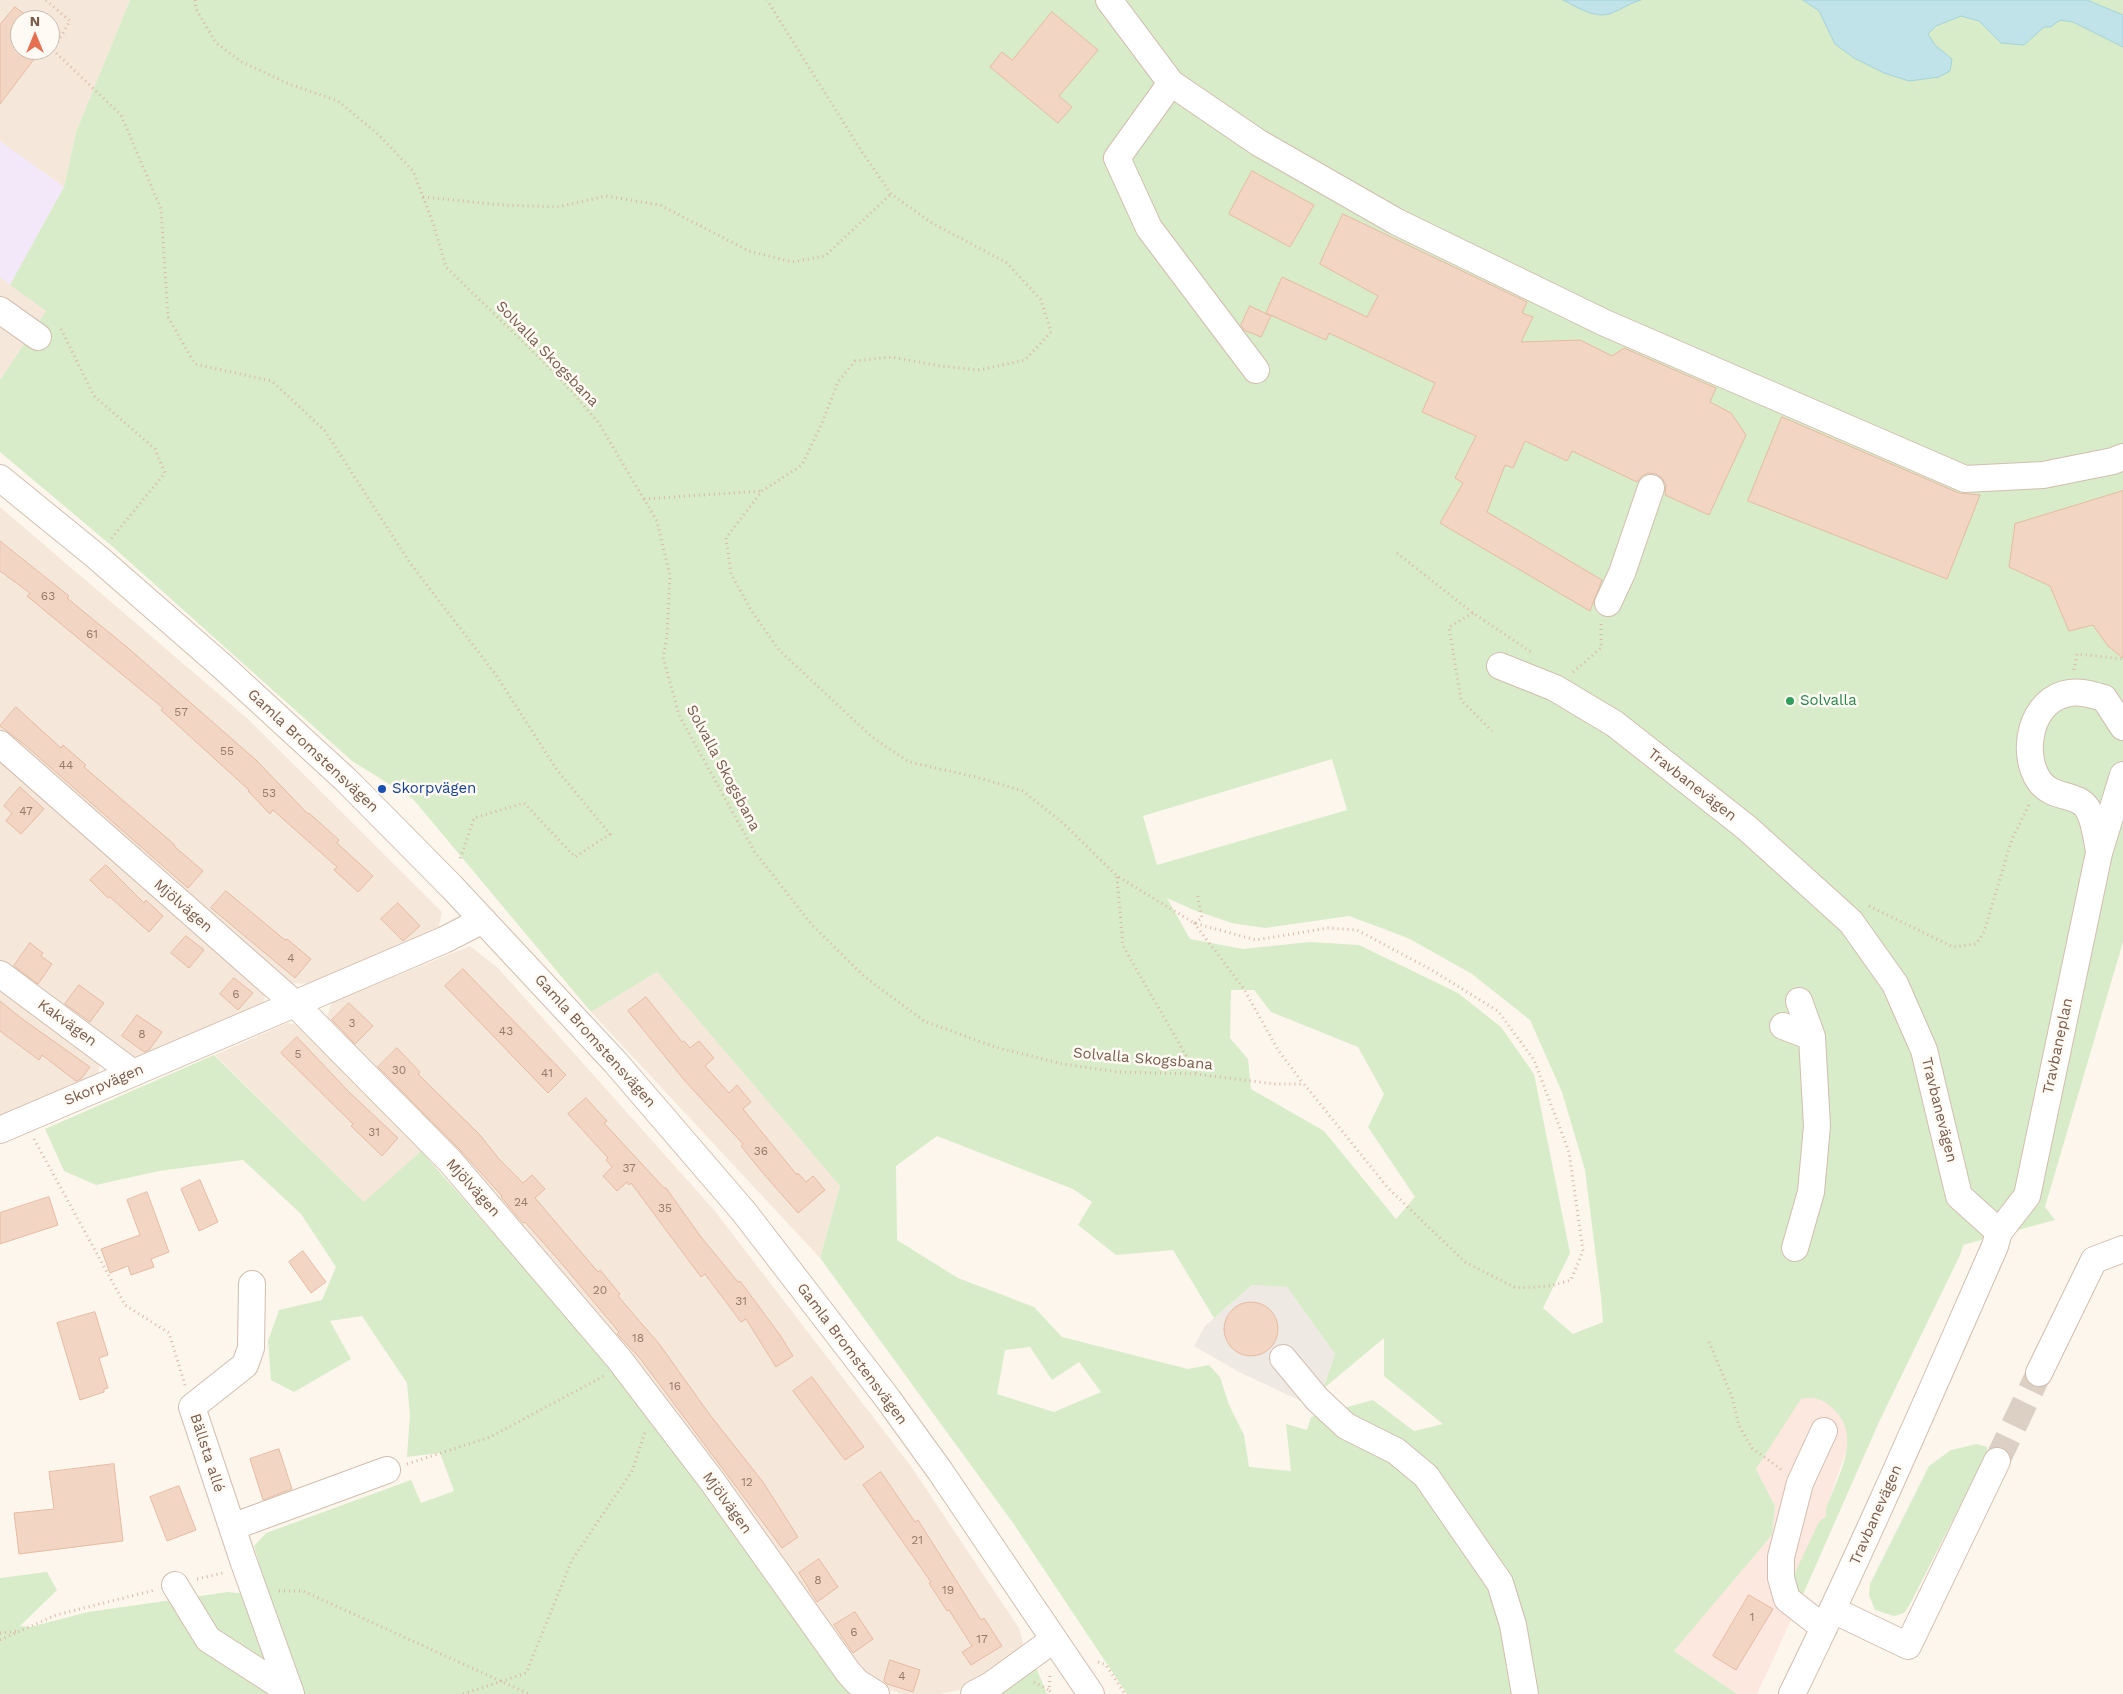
<!DOCTYPE html>
<meta charset="utf-8">
<style>
body{margin:0}
#map{position:relative;width:2123px;height:1694px;overflow:hidden;background:#fdf6ec;font-family:"Work Sans",sans-serif}
canvas{display:block}
.north{position:absolute;left:10px;top:10px;width:50px;height:50px;box-sizing:border-box;background:#fffaf3;border:1px solid #cabbb1;border-radius:50%;rotate:0deg;font-size:14px;font-weight:700;line-height:20px;text-align:center;color:#7a5c4d}
.north::after{content:'';display:block;margin:auto;width:18px;height:22px;background:#e76f51;clip-path:polygon(50% 0,100% 100%,50% 72%,0 100%)}
</style>
<div id="map">
<canvas width="2123" height="1694"></canvas>
<div class="north">N</div>
</div>
<script>
const c = document.querySelector('canvas').getContext('2d');
c.lineJoin = 'round';
function fillPath(path, color) { c.fillStyle = color; c.fill(path, 'evenodd'); }
function stroke(path, color, width, dash) { c.strokeStyle = color; c.lineWidth = width; c.lineCap = dash ? 'butt' : 'round'; c.setLineDash(dash || []); c.stroke(path); }
function drawText(font, color, halo, rows, align = 'center') {
  c.font = font + ' "Work Sans",sans-serif'; c.lineWidth = 5; c.setLineDash([]); c.textBaseline = 'middle'; c.strokeStyle = halo; c.fillStyle = color; for (const [text, x, y, turn = 0] of rows) {
    c.save(); c.translate(x, y); c.rotate((+turn || 0) * Math.PI / 180); c.textAlign = isNaN(turn) ? turn : align; if (halo) c.strokeText(text, 0, 0); c.fillText(text, 0, 0); c.restore();
  }
}
fillPath(new Path2D(`
 M 0,0 L 130,0 L 76,132 L 64,187 L 11,284 L 46,311 L 0,380 ZM 20,20 L 50,20 L 50,50 L 20,50 Z
 M 0,507 L 248,719 L 442,912 L 438,930 L 313,984 L 288,983 L 0,730 Z
 M 0,761 L 265,992 L 264,1006 L 148,1059 L 125,1055 L 0,963 Z
 M 470,946 L 498,968 L 714,1210 L 910,1465 L 1019,1628 L 1024,1646 L 964,1689 L 940,1694 L 903,1694 L 889,1690 L 859,1670 L 326,1019 L 332,1002 Z
 M 657,972 L 840,1186 L 820,1258 L 591,1012 Z
 M 0,990 L 100,1063 L 98,1075 L 0,1120 Z
 M 287,1023 L 305,1027 L 421,1151 L 365,1203 L 215,1055 Z`), '#f5e8da');
fillPath(new Path2D(`
 M 1812,1396 L 1827,1403 L 1837,1411 L 1846,1424 L 1849,1436 L 1847,1448 L 1826,1509 L 1826,1516 L 1801,1599 L 1757,1694 L 1737,1694 L 1674,1651 L 1772,1535 L 1775,1506 L 1756,1469 L 1801,1398 Z`), '#fde8e0');
fillPath(new Path2D(`
 M 1252,1285 L 1287,1287 L 1335,1354 L 1321,1394 L 1303,1402 L 1239,1372 L 1194,1346 L 1205,1326 Z`), '#efe9e4');
fillPath(new Path2D(`
 M 0,141 L 64,187 L 10,285 L 0,277 Z`), '#f3e8fa');
fillPath(new Path2D(`
 M 130,0 L 2123,0 L 2123,942 L 2045,1207 L 2055,1220 L 1963,1245 L 1961,1253 L 1879,1422 L 1801,1599 L 1792,1579 L 1819,1522 L 1826,1516 L 1826,1509 C 1838,1475 1865,1434 1830,1406 C 1821,1399 1812,1396 1801,1399 L 1756,1469 L 1775,1506 L 1772,1535 L 1674,1651 L 1737,1694 L 1127,1694 L 1013,1523 L 820,1258 L 840,1186 L 657,972 L 591,1012 L 413,799 L 352,761 L 113,547 L 0,452 L 0,380 L 46,311 L 10,285 L 64,187 L 76,132 ZM 1332,759 L 1347,810 L 1157,865 L 1143,816 ZM 1167,898 L 1196,911 L 1232,923 L 1265,928 L 1349,916 L 1408,938 L 1472,974 L 1530,1020 L 1562,1092 L 1585,1170 L 1601,1297 L 1603,1322 L 1573,1334 L 1543,1308 L 1570,1253 L 1534,1074 L 1501,1027 L 1458,993 L 1359,945 L 1309,942 L 1243,949 L 1190,939 ZM 1231,990 L 1254,990 L 1271,1012 L 1358,1047 L 1384,1094 L 1368,1127 L 1415,1197 L 1396,1219 L 1324,1131 L 1251,1089 L 1248,1059 L 1230,1038 ZM 937,1136 L 1073,1189 L 1092,1202 L 1078,1225 L 1116,1255 L 1173,1250 L 1214,1318 L 1252,1285 L 1287,1287 L 1335,1354 L 1323,1389 L 1384,1338 L 1384,1376 L 1443,1424 L 1414,1431 L 1373,1400 L 1311,1417 L 1307,1430 L 1286,1424 L 1291,1471 L 1249,1467 L 1244,1435 L 1229,1405 L 1220,1377 L 1209,1365 L 1188,1369 L 1062,1337 L 1034,1307 L 958,1278 L 897,1240 L 896,1166 ZM 1030,1347 L 1052,1380 L 1079,1362 L 1101,1392 L 1054,1412 L 997,1394 L 1005,1350 Z
 M 214,1055 L 364,1202 L 421,1151 L 630,1388 L 861,1694 L 304,1694 L 265,1584 L 254,1546 L 266,1533 L 411,1480 L 421,1503 L 454,1491 L 440,1453 L 407,1457 L 410,1415 L 407,1383 L 362,1316 L 330,1321 L 351,1359 L 294,1392 L 271,1380 L 268,1341 L 279,1310 L 322,1300 L 336,1267 L 301,1214 L 243,1160 L 159,1171 L 96,1185 L 64,1171 L 45,1129 Z
 M 1977,1444 L 1987,1447 L 1987,1453 L 1909,1606 L 1904,1613 L 1894,1616 L 1875,1610 L 1869,1595 L 1870,1584 L 1929,1466 L 1951,1450 Z
 M 47,1572 L 57,1590 L 20,1626 L 30,1627 L 88,1612 L 228,1592 L 247,1594 L 287,1694 L 0,1694 L 0,1578 Z
 M 1035,1665 L 1047,1694 L 991,1694 Z`), '#d8ecc9');
const water = new Path2D(`
 M 1563,0 L 1641,0 C 1630,3 1622,9 1612,13 C 1596,20 1577,7 1563,0 Z
 M 1803,0 L 2087,0 L 2123,15 L 2123,47 L 2073,22 L 2060,20 L 2051,27 L 2044,27 L 2024,45 L 2001,43 L 1979,21 L 1961,16 L 1936,26 L 1928,34 L 1935,45 L 1952,59 L 1950,71 L 1939,77 L 1909,81 L 1884,73 L 1854,58 L 1835,44 L 1819,11 Z`);
fillPath(water, '#bfe3e8');
stroke(water, '#a5d3da', 1);
const building = new Path2D(`
 M 15,7 L 33,20 L 20,20 L 20,50 L 41,50 L 0,104 L 0,25 Z
 M 1052,12 L 1098,50 L 1059,96 L 1072,107 L 1058,123 L 990,67 L 1002,52 L 1012,60 Z
 M 1252,171 L 1314,205 L 1290,247 L 1229,214 Z
 M 1343,214 L 1527,302 L 1522,313 L 1533,317 L 1521,342 L 1580,340 L 1612,356 L 1624,348 L 1716,388 L 1710,402 L 1731,413 L 1746,435 L 1709,515 L 1665,495 L 1666,485 L 1662,478 L 1656,474 L 1648,473 L 1642,476 L 1637,482 L 1572,451 L 1567,461 L 1525,441 L 1513,468 L 1505,465 L 1487,512 L 1602,580 L 1590,611 L 1440,523 L 1463,483 L 1455,478 L 1476,436 L 1422,412 L 1435,383 L 1329,333 L 1326,340 L 1266,313 L 1282,277 L 1367,317 L 1378,296 L 1320,264 Z
 M 1250,306 L 1271,316 L 1261,337 L 1244,330 L 1241,325 Z
 M 1782,417 L 1959,493 L 1980,495 L 1947,579 L 1748,501 Z
 M 2123,491 L 2123,658 L 2108,646 L 2093,625 L 2069,631 L 2050,586 L 2009,567 L 2015,524 Z
 M 0,541 L 69,596 L 67,598 L 128,648 L 256,760 L 308,814 L 309,813 L 339,840 L 337,843 L 373,876 L 358,892 L 334,870 L 337,867 L 273,810 L 270,814 L 248,791 L 249,790 L 161,710 L 163,708 L 27,596 L 30,593 L 0,571 Z
 M 16,707 L 61,748 L 63,745 L 86,765 L 84,767 L 175,845 L 174,846 L 203,871 L 188,888 L 26,746 L 0,726 Z
 M 20,787 L 44,809 L 21,834 L 6,821 L 12,813 L 4,806 Z
 M 106,865 L 144,903 L 146,900 L 163,916 L 149,932 L 110,897 L 108,898 L 90,880 Z
 M 226,891 L 285,940 L 287,939 L 311,959 L 295,978 L 211,908 Z
 M 398,903 L 420,926 L 403,941 L 381,919 Z
 M 186,936 L 204,950 L 189,968 L 171,953 Z
 M 30,943 L 43,953 L 41,956 L 52,964 L 38,984 L 14,966 Z
 M 463,969 L 566,1075 L 548,1093 L 445,986 Z
 M 234,978 L 253,993 L 238,1010 L 220,994 Z
 M 79,985 L 104,1003 L 90,1022 L 65,1004 Z
 M 646,997 L 682,1042 L 684,1041 L 690,1048 L 699,1041 L 714,1058 L 705,1066 L 729,1093 L 737,1085 L 751,1102 L 743,1109 L 797,1175 L 798,1173 L 806,1182 L 813,1176 L 825,1190 L 798,1213 L 762,1172 L 741,1146 L 743,1144 L 685,1081 L 628,1011 Z
 M 0,1001 L 21,1018 L 90,1067 L 81,1079 L 76,1081 L 42,1055 L 39,1060 L 0,1031 Z
 M 349,1003 L 373,1026 L 355,1044 L 332,1020 Z
 M 137,1015 L 162,1032 L 149,1050 L 144,1052 L 122,1036 Z
 M 297,1037 L 349,1092 L 398,1138 L 382,1156 L 351,1126 L 353,1124 L 281,1053 Z
 M 397,1048 L 420,1072 L 418,1074 L 480,1135 L 499,1159 L 523,1183 L 532,1175 L 545,1189 L 535,1198 L 598,1272 L 600,1270 L 620,1294 L 618,1296 L 660,1345 L 710,1415 L 763,1482 L 798,1537 L 782,1548 L 639,1357 L 617,1334 L 619,1332 L 562,1264 L 525,1222 L 523,1223 L 516,1215 L 501,1197 L 502,1196 L 461,1151 L 378,1067 Z
 M 586,1098 L 607,1121 L 604,1123 L 664,1188 L 666,1188 L 701,1237 L 738,1282 L 740,1281 L 780,1335 L 793,1356 L 776,1367 L 746,1319 L 741,1322 L 705,1274 L 701,1277 L 631,1183 L 629,1185 L 627,1182 L 617,1191 L 603,1176 L 612,1167 L 606,1160 L 608,1158 L 568,1114 Z
 M 200,1180 L 218,1222 L 199,1231 L 181,1189 Z
 M 147,1192 L 169,1252 L 151,1259 L 154,1267 L 131,1275 L 128,1266 L 110,1273 L 101,1249 L 140,1235 L 127,1200 Z
 M 49,1197 L 58,1225 L 0,1244 L 0,1213 Z
 M 303,1251 L 326,1282 L 311,1293 L 289,1262 Z
 M1224 1329a27 27 0 1 1 54 0a27 27 0 1 1-54 0Z
 M 95,1312 L 108,1355 L 99,1358 L 108,1388 L 104,1389 L 104,1392 L 80,1400 L 57,1323 Z
 M 812,1377 L 864,1447 L 845,1460 L 793,1391 Z
 M 279,1449 L 292,1489 L 263,1500 L 250,1459 Z
 M 114,1464 L 123,1541 L 19,1554 L 14,1513 L 54,1509 L 49,1472 Z
 M 881,1472 L 915,1522 L 918,1520 L 981,1620 L 984,1618 L 1002,1646 L 971,1665 L 962,1652 L 972,1646 L 949,1610 L 947,1611 L 929,1583 L 931,1582 L 863,1485 Z
 M 179,1486 L 196,1530 L 167,1541 L 150,1497 Z
 M 819,1559 L 838,1587 L 817,1602 L 799,1573 Z
 M 1749,1595 L 1773,1609 L 1736,1670 L 1713,1656 Z
 M 855,1612 L 873,1639 L 853,1653 L 834,1625 Z
 M 890,1660 L 920,1670 L 913,1692 L 887,1684 L 884,1681 Z`);
fillPath(building, '#f3d5c3');
stroke(building, '#e6bba3', 1);
stroke(new Path2D(`
 M 1997,1461 L 2039,1373`), '#dcd0c4', 26, [26, 13]);
const minor = new Path2D(`
 M 1109,0 L 1171,83 L 1259,143 L 1397,222 L 1605,323 L 1965,479 L 2043,475 L 2113,461 L 2123,457
 M 1171,83 L 1117,158 L 1149,228 L 1256,370
 M 0,310 L 38,337
 M 0,478 L 97,557 L 223,667 L 346,780 L 451,886 L 616,1063 L 744,1212 L 888,1399 L 940,1471 L 1091,1694
 M 1608,603 L 1622,573 L 1651,488
 M 1500,666 L 1555,688 L 1615,724 L 1747,828 L 1851,922 L 1895,984 L 1924,1050 L 1959,1196 L 1999,1232
 M 0,744 L 295,1004 L 450,1161 L 619,1359 L 712,1481 L 848,1672 L 857,1682 L 876,1694
 M 2099,851 C 2096,837 2094,810 2081,802 C 2067,794 2051,796 2040,782 C 2019,753 2031,698 2070,693 C 2081,691 2093,695 2104,698 L 2123,727
 M 0,974 L 133,1073
 M 1783,1026 L 1812,1037
 M 0,1130 L 444,940 L 483,920
 M 1795,1248 L 1811,1192 L 1817,1126 L 1812,1037 L 1799,1001
 M 252,1284 L 251,1348 L 245,1365 L 192,1407 L 243,1560 L 291,1694
 M 1283,1358 L 1317,1399 L 1346,1426 L 1396,1451 L 1426,1476 L 1500,1583 L 1513,1625 L 1525,1694
 M 2039,1373 L 2094,1260 L 2123,1249
 M 1824,1431 L 1800,1483 L 1781,1557 L 1781,1578 L 1787,1599 L 1824,1628
 M 232,1527 L 387,1470
 M 175,1585 L 208,1639 L 290,1692
 M 1833,1610 L 1908,1646 L 1997,1461
 M 974,1694 L 991,1685 L 1053,1640
 M 1792,1694 C 1864,1547 1929,1396 1995,1246 L 1999,1232 L 2027,1196 L 2099,853 L 2123,775`);
stroke(minor, '#d1beb0', 28);
stroke(new Path2D(`
 M 46,0 L 70,21 L 53,50 L 121,115 L 161,209 L 168,317 L 195,364 L 272,381 L 325,431 L 410,563 L 496,675 L 557,770 L 610,834 L 575,857 L 524,803 L 474,818 L 459,862
 M 195,0 L 196,9 L 216,43 L 242,62 L 289,84 L 338,101 L 379,135 L 413,171 L 433,223 L 446,267 L 558,376 L 598,422 L 657,521 L 670,576 L 667,636 L 663,657 L 679,715 L 754,851 L 812,925 L 865,977 L 924,1021 L 995,1047 L 1063,1064 L 1118,1072 L 1196,1074 L 1275,1084 L 1304,1084 L 1388,1188 L 1465,1262 L 1516,1288 L 1550,1286 L 1571,1280 L 1583,1251 L 1569,1152 L 1534,1060 L 1498,1011 L 1430,969 L 1357,930 L 1328,928 L 1256,940 L 1194,923 L 1117,876 L 1064,824 L 1023,791 L 976,777 L 909,762 L 872,737 L 779,650 L 751,610 L 731,574 L 726,538 L 762,491 L 802,465 L 822,423 L 838,382 L 855,361 L 891,357 L 940,366 L 980,370 L 1025,360 L 1051,332 L 1041,300 L 1007,263 L 932,223 L 891,194 L 860,149 L 767,0
 M 423,197 L 502,205 L 557,207 L 606,196 L 660,205 L 749,251 L 792,262 L 825,256 L 891,194
 M 61,329 L 94,396 L 155,449 L 165,473 L 111,539
 M 644,499 L 761,491
 M 1397,553 L 1473,613 L 1531,652
 M 1473,613 L 1449,627 L 1461,700 L 1492,731
 M 2074,670 L 2077,654 L 2123,659
 M 1573,672 L 1601,648 L 1601,624
 M 1117,877 L 1123,946 L 1196,1073
 M 1869,906 L 1953,947 L 1976,944 L 1984,932 L 2012,839 L 2030,803
 M 1194,923 L 1244,989 L 1278,1050 L 1303,1083
 M 1195,923 L 1202,918 L 1197,892
 M 34,1139 L 125,1305 L 169,1333 L 185,1385
 M 1709,1342 L 1732,1397 L 1739,1426 L 1752,1448 L 1782,1470
 M 407,1464 L 490,1437 L 604,1376
 M 197,1579 L 223,1573
 M 279,1591 L 303,1591 L 529,1694
 M 0,1633 L 19,1631
 M 0,1640 L 56,1615 L 155,1590
 M 1098,1662 L 1106,1665 L 1125,1694
 M 1050,1676 L 1049,1690 L 1052,1694
 M 1034,1682 L 1049,1690
 M 463,1694 L 526,1673 L 572,1560 L 632,1471 L 645,1432`), '#d9b8a5', 3, [1, 4]);
stroke(minor, '#fff', 26);
for (const [x, y, r, color] of [
 [1790,701,5,"#2e9e5b"],
 [382,789,5,"#1a4fb4"]
]) { const dot = new Path2D(); dot.arc(x, y, r, 0, 2 * Math.PI); c.fillStyle = color; c.fill(dot); stroke(dot, '#fffaf3', 2); }
drawText('12px', '#987a6a', null, [
 ["63",48,596],
 ["61",92,634],
 ["57",181,712],
 ["55",227,751],
 ["44",66,765],
 ["53",269,793],
 ["47",26,811],
 ["4",291,958],
 ["6",236,994],
 ["3",352,1023],
 ["43",506,1031],
 ["8",142,1034],
 ["5",298,1054],
 ["30",399,1070],
 ["41",547,1073],
 ["31",374,1132],
 ["36",761,1151],
 ["37",629,1168],
 ["24",521,1202],
 ["35",665,1208],
 ["20",600,1290],
 ["31",741,1301],
 ["18",638,1338],
 ["16",675,1386],
 ["12",747,1482],
 ["21",917,1540],
 ["8",818,1580],
 ["19",948,1590],
 ["1",1752,1617],
 ["6",854,1632],
 ["17",982,1639],
 ["4",902,1676]
]);
drawText('15px', '#7a5c4d', '#fffaf3', [
 ["Solvalla Skogsbana",547,354,46],
 ["Gamla Bromstensvägen",313,751,43],
 ["Solvalla Skogsbana",723,768,62],
 ["Travbanevägen",1692,785,38],
 ["Mjölvägen",183,906,41],
 ["Kakvägen",67,1023,36],
 ["Gamla Bromstensvägen",595,1041,48],
 ["Travbaneplan",2058,1046,-78],
 ["Solvalla Skogsbana",1143,1059,5],
 ["Skorpvägen",104,1085,-23],
 ["Travbanevägen",1939,1110,76],
 ["Mjölvägen",473,1188,48],
 ["Gamla Bromstensvägen",852,1354,53],
 ["Bällsta allé",207,1453,72],
 ["Mjölvägen",727,1503,54],
 ["Travbanevägen",1876,1515,-66]
]);
drawText('15px', '#27864d', '#fffaf3', [
 ["Solvalla",1800,701]
], 'left');
drawText('15px', '#164399', '#fffaf3', [
 ["Skorpvägen",392,789]
], 'left');
</script>
